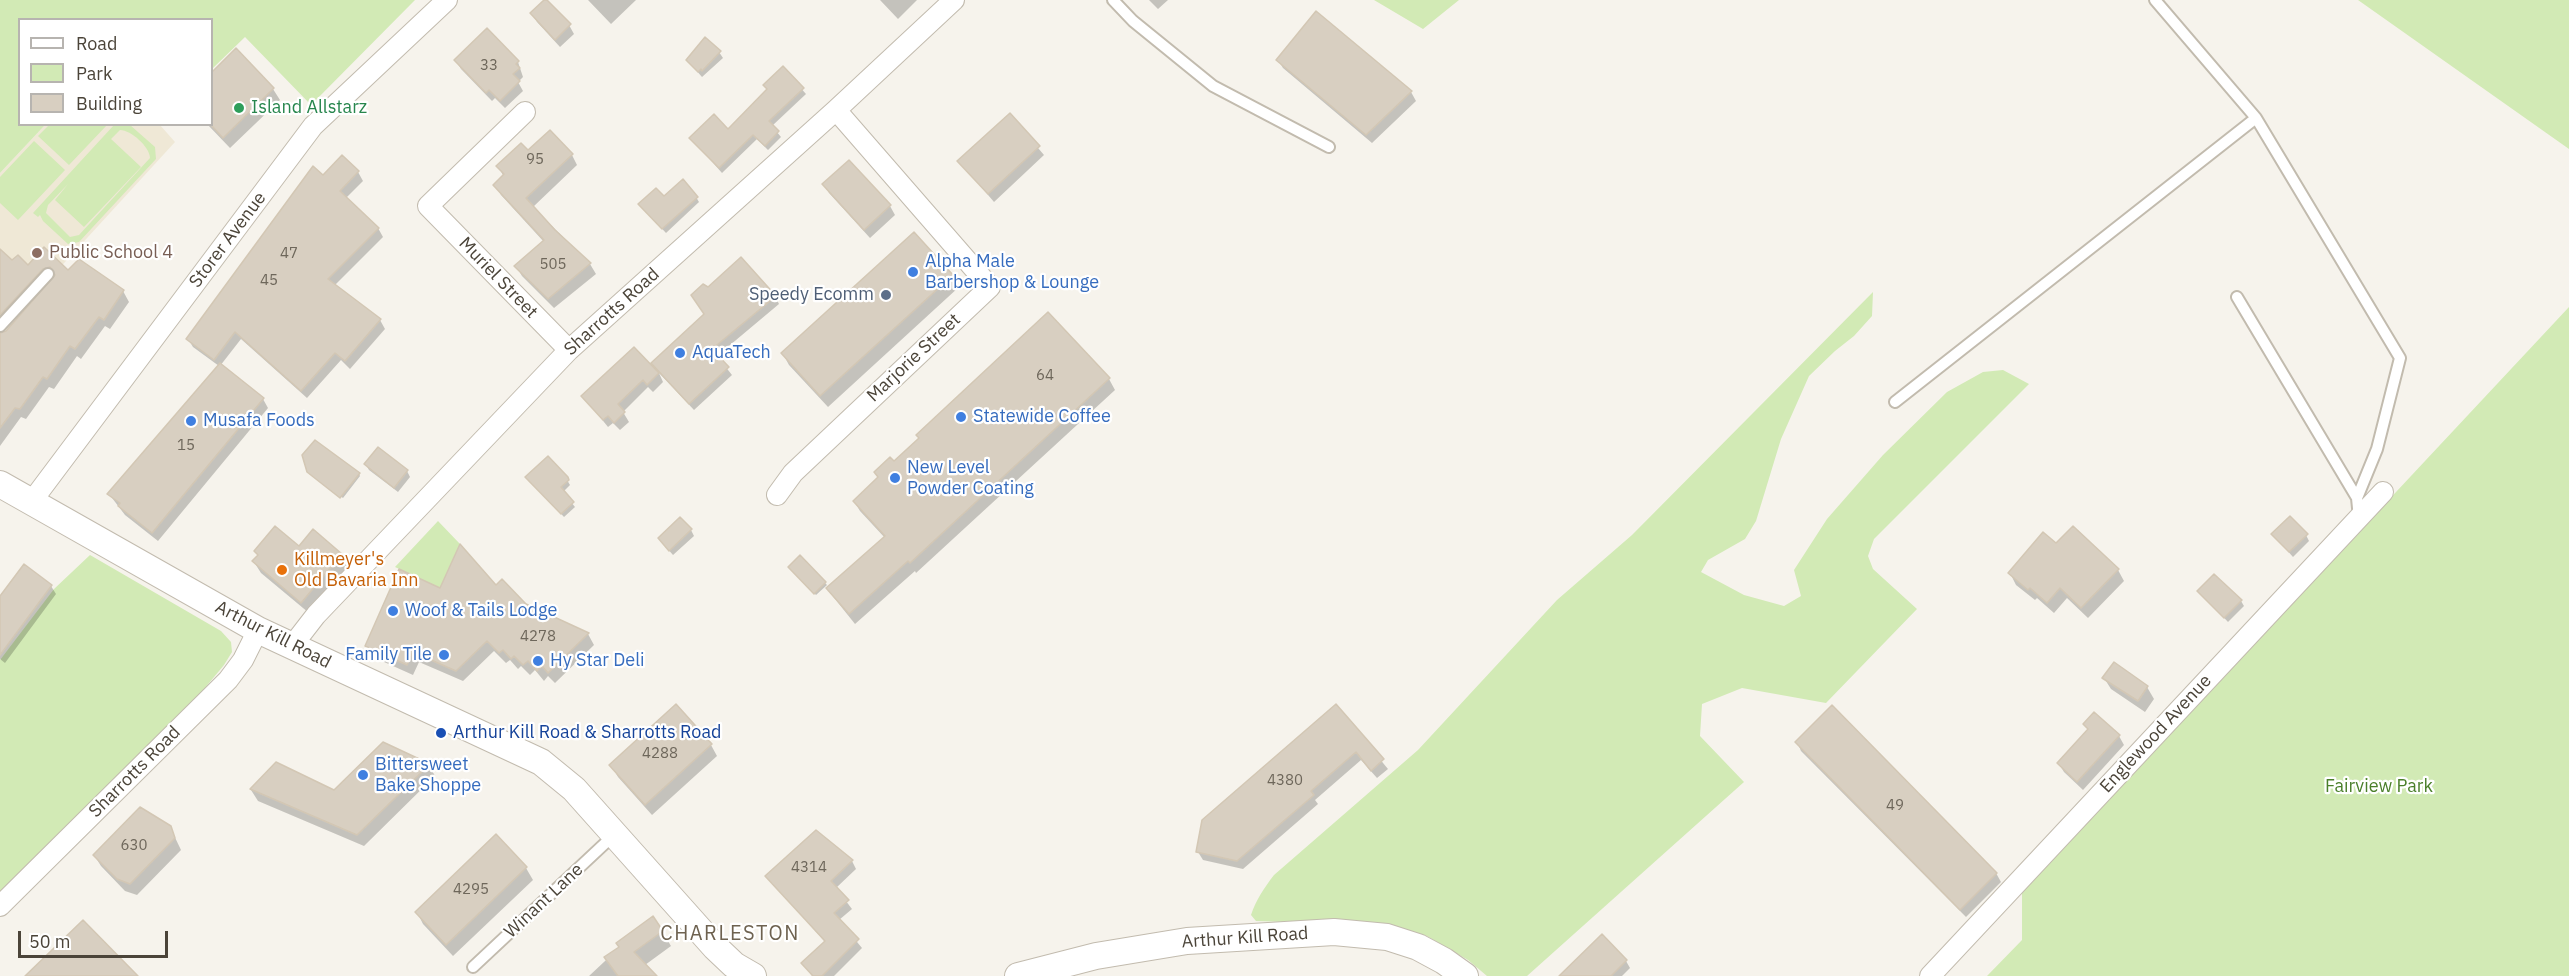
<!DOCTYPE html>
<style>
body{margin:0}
#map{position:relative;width:2569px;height:976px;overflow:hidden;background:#f6f3ec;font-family:"IBM Plex Sans",sans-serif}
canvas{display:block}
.legend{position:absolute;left:18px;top:18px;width:195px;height:108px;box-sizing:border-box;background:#fff;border:2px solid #b7b4b0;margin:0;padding:8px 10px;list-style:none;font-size:18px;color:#4b4439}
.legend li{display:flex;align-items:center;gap:12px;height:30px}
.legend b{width:30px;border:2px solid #b7b4b0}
.scale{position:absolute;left:18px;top:931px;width:150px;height:27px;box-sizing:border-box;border:3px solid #4b4439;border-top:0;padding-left:8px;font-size:18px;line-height:21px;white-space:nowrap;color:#4b4439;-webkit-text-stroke:4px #fff;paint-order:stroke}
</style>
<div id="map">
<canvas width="2569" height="976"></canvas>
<ul class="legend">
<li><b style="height:8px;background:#fff"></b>Road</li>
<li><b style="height:16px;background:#d2eab5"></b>Park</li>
<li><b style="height:16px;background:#d8cfc1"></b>Building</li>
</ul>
<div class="scale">50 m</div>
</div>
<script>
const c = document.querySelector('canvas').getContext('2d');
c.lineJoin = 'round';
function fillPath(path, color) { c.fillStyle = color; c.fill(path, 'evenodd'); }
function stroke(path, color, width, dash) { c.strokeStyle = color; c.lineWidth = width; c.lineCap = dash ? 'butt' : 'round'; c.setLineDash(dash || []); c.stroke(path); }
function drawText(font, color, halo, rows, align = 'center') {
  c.font = font + ' "IBM Plex Sans",sans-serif'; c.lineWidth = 4.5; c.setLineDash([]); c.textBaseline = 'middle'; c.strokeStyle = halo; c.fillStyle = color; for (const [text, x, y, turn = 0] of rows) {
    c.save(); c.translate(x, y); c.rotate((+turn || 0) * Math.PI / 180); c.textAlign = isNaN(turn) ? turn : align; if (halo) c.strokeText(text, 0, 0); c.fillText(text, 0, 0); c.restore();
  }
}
fillPath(new Path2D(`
 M 45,125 L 160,125 L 175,142 L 0,333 L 0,173 Z`), '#efe8d6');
fillPath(new Path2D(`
 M 0,0 L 415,0 L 311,105 L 245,37 L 212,69 L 212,20 L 20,20 L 20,124 L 45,125 L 0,173 Z
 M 1374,0 L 1459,0 L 1423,29 Z
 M 2358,0 L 2569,0 L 2569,149 Z
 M 49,125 L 49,124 L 107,125 L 69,165 L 38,136 Z
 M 114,125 L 130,125 L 155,147 L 156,159 L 79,242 L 68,244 L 43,221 L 40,215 L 38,217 L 33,213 ZM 120,130 C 131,130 150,147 150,158 L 79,235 L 70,237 L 46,213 L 48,205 L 68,184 L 55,200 L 84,227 L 141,167 L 111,139 Z
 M 34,141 L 65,170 L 18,220 L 0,203 L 0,177 Z
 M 1873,292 L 1872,316 L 1854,336 L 1835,351 L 1809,376 L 1781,439 L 1756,521 L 1745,539 L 1708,560 L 1701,572 L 1744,595 L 1784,606 L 1801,596 L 1794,570 L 1827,519 L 1883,455 L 1947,392 L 1983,372 L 2003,370 L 2029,384 L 1874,539 L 1868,556 L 1873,569 L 1917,609 L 1826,703 L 1742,688 L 1702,704 L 1700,736 L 1744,782 L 1527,976 L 1487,976 L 1468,960 L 1427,936 L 1377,925 L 1256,921 L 1251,915 C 1256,900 1264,888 1274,875 L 1418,750 L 1557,600 L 1632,535 Z
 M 2569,307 L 2569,976 L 1987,976 L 2022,940 L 2022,892 Z
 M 438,521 L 460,544 L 440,588 L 395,567 Z
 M 90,555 L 221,631 L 231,642 L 232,652 L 224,665 L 189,707 L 0,893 L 0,660 L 54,589 Z`), '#d2eab5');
fillPath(new Path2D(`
 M 588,0 L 636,0 L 611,24 Z
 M 880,0 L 917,0 L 898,19 Z
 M 1149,0 L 1168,0 L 1158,9 Z
 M 1316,13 L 1411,92 L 1416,101 L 1372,143 L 1283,68 L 1278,60 Z
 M 532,14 L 569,25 L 574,34 L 560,47 L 537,22 Z
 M 236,51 L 273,89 L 280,100 L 230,148 L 207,124 L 212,124 L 212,74 Z
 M 719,52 L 723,58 L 702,77 L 687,60 Z
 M 456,61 L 518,62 L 523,77 L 518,82 L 523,91 L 505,108 L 495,98 L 492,101 L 461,69 Z
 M 783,68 L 806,94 L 772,126 L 781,137 L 768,150 L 757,139 L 722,173 L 691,138 L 728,132 L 768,90 Z
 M 1010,115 L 1044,155 L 994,202 L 959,161 Z
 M 550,132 L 572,155 L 577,165 L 533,207 L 590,264 L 596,274 L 554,308 L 522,276 L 516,266 L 544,242 L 501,195 L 495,185 L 504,177 L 498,166 L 528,153 Z
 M 849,162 L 890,206 L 895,215 L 870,238 L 829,193 L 824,185 Z
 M 358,172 L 363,181 L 346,198 L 378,228 L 383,237 L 334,286 L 380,320 L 385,329 L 350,369 L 341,360 L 307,398 L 241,339 L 220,366 L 263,399 L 268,408 L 158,541 L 125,515 L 109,494 L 219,366 L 193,347 L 188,339 L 323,177 Z
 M 696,197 L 699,202 L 666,233 L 640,205 Z
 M 914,234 L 952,276 L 959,287 L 828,407 L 789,365 L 783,354 Z
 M 44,250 L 68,272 L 123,291 L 129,302 L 110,329 L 105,326 L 81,359 L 77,356 L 54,389 L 49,387 L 26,419 L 21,417 L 0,446 L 0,334 L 6,332 L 58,277 L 48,279 L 0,332 L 0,251 L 12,263 L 28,267 Z
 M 708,289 L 775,296 L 779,304 L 717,356 L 732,375 L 694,410 L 659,373 L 663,382 L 653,392 L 648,387 L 623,412 L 629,422 L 620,430 L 613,423 L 608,427 L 583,396 L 658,372 L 653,364 L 706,315 Z
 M 1048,314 L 1109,379 L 1115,390 L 916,573 L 915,571 L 855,624 L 827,589 L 885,538 L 860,511 L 854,501 Z
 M 366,465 L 407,471 L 410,477 L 398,492 L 369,470 Z
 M 308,471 L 359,474 L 360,476 L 343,498 Z
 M 527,477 L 567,480 L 570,485 L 563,492 L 575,507 L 564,517 Z
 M 691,530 L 694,536 L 673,555 L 659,539 Z
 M 2306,535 L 2309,541 L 2293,557 L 2274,536 Z
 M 2087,539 L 2118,570 L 2124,581 L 2088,618 L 2067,598 L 2054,613 L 2037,598 L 2035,600 L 2016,585 L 2010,573 L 2056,545 Z
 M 300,548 L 341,555 L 348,567 L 309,613 L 261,573 L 254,562 L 259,556 L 256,552 Z
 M 800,557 L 827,585 L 816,595 L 791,569 Z
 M 51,586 L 56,594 L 5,663 L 0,659 L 0,598 Z
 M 496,587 L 525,605 L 588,634 L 594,645 L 555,683 L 548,676 L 544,681 L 535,670 L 530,675 L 521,666 L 518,669 L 510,660 L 506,663 L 494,651 L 463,681 L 419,662 L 413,675 L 373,657 L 367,646 L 441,590 Z
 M 2199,591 L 2241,601 L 2244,606 L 2228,622 Z
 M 2104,678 L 2147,687 L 2154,699 L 2145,712 L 2111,689 Z
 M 1336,706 L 1388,769 L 1377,778 L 1361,760 L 1315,800 L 1318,804 L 1243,869 L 1203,860 L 1198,852 Z
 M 2085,725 L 2119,736 L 2124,745 L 2083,790 L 2064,772 L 2059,764 L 2089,731 Z
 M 1797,742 L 1996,873 L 2001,882 L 1966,917 L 1801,751 Z
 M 711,745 L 717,756 L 652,815 L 618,777 L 611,765 Z
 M 277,764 L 335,792 L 429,765 L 435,776 L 364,846 L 258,801 L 251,790 Z
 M 170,827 L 181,850 L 137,895 L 125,891 L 101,866 L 94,855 Z
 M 496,836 L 526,868 L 533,880 L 453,956 L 423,924 L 417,912 Z
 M 852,861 L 856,869 L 836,888 L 852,909 L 839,920 L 862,948 L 834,976 L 812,976 L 803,963 L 825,942 L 767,876 Z
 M 662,931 L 671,946 L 645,965 L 655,976 L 589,976 L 620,947 Z
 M 1626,961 L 1630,968 L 1622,976 L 1565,976 Z`), '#0003');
const building = new Path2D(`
 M 544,0 L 547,0 L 571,24 L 555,40 L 530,13 Z
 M 1316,11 L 1412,91 L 1366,135 L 1276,60 Z
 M 487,28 L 519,61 L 516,64 L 520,68 L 513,74 L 520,81 L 500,101 L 489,90 L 486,93 L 454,60 Z
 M 705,37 L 721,51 L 702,71 L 701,69 L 698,72 L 686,60 Z
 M 236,48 L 274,88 L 223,138 L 212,126 L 212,72 Z
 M 783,66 L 804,88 L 769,121 L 779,131 L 765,146 L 753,135 L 719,168 L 689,138 L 714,114 L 728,129 L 767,89 L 763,85 Z
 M 1010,113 L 1040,146 L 988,194 L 957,161 Z
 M 550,130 L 573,154 L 526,198 L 555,230 L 591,263 L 548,299 L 514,266 L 544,240 L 493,185 L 504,174 L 496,166 L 521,143 L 528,150 Z
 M 342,155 L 359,171 L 340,191 L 379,228 L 328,279 L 381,319 L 345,361 L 335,353 L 301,391 L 235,332 L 214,360 L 186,339 L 313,166 L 323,175 Z
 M 849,160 L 891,205 L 864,230 L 822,184 Z
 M 683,179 L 698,197 L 662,229 L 638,204 L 656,188 L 664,196 Z
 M 914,232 L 953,275 L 820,396 L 781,353 Z
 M 44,247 L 68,270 L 79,259 L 124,290 L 104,320 L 99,317 L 75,349 L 70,346 L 47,379 L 43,377 L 20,409 L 15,408 L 0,428 L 0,333 L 6,331 L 55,275 L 50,267 L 43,269 L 0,315 L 0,249 L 12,260 L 18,255 L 28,265 Z
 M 741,257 L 776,296 L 712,349 L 729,367 L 689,404 L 651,363 L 704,314 L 691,295 L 703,284 L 708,287 Z
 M 1048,312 L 1110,378 L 910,563 L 908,561 L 849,614 L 826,588 L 885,536 L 853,501 L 878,477 L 874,472 L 890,457 L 894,461 L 919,438 L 916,435 Z
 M 634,347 L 659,373 L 647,385 L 643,380 L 618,404 L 625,412 L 614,423 L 608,416 L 603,420 L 581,396 Z
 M 220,363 L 264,398 L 152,533 L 118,506 L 120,503 L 107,494 Z
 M 315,440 L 360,473 L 340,498 L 307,472 L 302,455 Z
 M 378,447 L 408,470 L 394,488 L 364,464 Z
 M 548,456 L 568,477 L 569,480 L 561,487 L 574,502 L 561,514 L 525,477 Z
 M 2290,516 L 2308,534 L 2289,552 L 2271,534 Z
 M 680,517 L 692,529 L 669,551 L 658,538 Z
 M 275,526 L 299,546 L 313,529 L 342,554 L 301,603 L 252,561 L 258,555 L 254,551 Z
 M 2073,526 L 2119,569 L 2081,608 L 2060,588 L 2047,603 L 2030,588 L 2028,590 L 2008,573 L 2043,532 L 2056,543 Z
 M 460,544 L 496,585 L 502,579 L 526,604 L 589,633 L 548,673 L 542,666 L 537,671 L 528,661 L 523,665 L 514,656 L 511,659 L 503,650 L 499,653 L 487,641 L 456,671 L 413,652 L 407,665 L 365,646 L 399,569 L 440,588 Z
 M 800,555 L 826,582 L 814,594 L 788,567 Z
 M 24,564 L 52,585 L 0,655 L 0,596 Z
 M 2214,574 L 2242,600 L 2224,618 L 2197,591 Z
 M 2114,662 L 2148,686 L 2138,701 L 2102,678 Z
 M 676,704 L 712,744 L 645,805 L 609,765 Z
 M 1336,704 L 1384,759 L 1371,771 L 1356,752 L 1311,791 L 1314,795 L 1237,861 L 1196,852 L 1202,820 Z
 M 1832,705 L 1997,873 L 1960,910 L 1795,742 Z
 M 2094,712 L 2120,735 L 2077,782 L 2057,763 L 2088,729 L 2083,724 Z
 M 383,742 L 430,764 L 357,835 L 250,789 L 276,762 L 334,790 Z
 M 140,807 L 171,826 L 175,838 L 130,884 L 117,879 L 93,855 Z
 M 816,830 L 853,860 L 831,881 L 849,900 L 834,913 L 859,939 L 822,976 L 813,976 L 801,963 L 825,941 L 765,876 Z
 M 496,834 L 527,867 L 446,945 L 415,912 Z
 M 653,916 L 663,931 L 634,952 L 657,976 L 618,976 L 604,957 L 619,947 L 616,943 Z
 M 83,920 L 138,976 L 25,976 Z
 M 1602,934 L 1627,960 L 1611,976 L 1559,976 Z`);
fillPath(building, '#d8cfc1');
stroke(building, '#d3c7b4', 1.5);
const service = new Path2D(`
 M 1113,0 L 1133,21 L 1213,86 L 1329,147
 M 2256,118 L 2400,358 L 2377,449 L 2357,498 L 2359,518
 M 2237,297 L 2357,498
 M 0,326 L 48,274
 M 1895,402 L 2256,118 L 2155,0
 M 473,967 L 615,834`);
const minor = new Path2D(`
 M 525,112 L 428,206 L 569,350
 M 777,495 L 793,473 L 990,287 L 836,110
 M 32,501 L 313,126 L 447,0
 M 292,646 L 316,615 L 569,350 L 836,110 L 954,0
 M 0,906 L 228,680 L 243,660 L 258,630
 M 1930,976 L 2383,492`);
const tertiary = new Path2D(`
 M 0,484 L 258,630 L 541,762 L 574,789 L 715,947 L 734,965 L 753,976
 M 1018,976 L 1096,956 L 1187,941 L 1334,932 L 1387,937 L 1418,947 L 1444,961 L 1465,976`);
stroke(service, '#c2bbae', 14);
stroke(minor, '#c2bbae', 22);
stroke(tertiary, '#c2bbae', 28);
stroke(service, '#fff', 10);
stroke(minor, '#fff', 20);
stroke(tertiary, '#fff', 26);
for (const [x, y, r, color] of [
 [239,108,6,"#2e9e5b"],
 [37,253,6,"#8d6e63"],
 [913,272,6,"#3f7fe0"],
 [886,295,6,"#5c6f8a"],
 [680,353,6,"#3f7fe0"],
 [961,417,6,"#3f7fe0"],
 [191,421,6,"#3f7fe0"],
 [895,478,6,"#3f7fe0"],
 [282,570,6,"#e8710a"],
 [393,611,6,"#3f7fe0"],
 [444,655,6,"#3f7fe0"],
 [538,661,6,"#3f7fe0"],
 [441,733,6,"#1a4fb4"],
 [363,775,6,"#3f7fe0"]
]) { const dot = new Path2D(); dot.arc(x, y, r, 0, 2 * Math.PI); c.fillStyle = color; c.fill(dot); stroke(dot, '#fff', 2); }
drawText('15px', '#6e675b', null, [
 ["33",489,66],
 ["95",535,160],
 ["47",289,254],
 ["505",553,265],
 ["45",269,281],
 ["64",1045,376],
 ["15",186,446],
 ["4278",538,637],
 ["4288",660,754],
 ["4380",1285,781],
 ["49",1895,806],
 ["630",134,846],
 ["4314",809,868],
 ["4295",471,890]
]);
drawText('18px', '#27864d', '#fff', [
 ["Island Allstarz",251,108]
], 'left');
drawText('18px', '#4b4439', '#fff', [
 ["Storer Avenue",228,240,-53],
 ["Muriel Street",498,278,46],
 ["Sharrotts Road",612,312,-42],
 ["Marjorie Street",914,358,-43],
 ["Arthur Kill Road",273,635,27],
 ["Englewood Avenue",2156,734,-47],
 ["Sharrotts Road",135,772,-45],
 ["Winant Lane",544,901,-43],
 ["Arthur Kill Road",1245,938,-4]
]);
drawText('18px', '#785e54', '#fff', [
 ["Public School 4",49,253]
], 'left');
drawText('18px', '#366cbe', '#fff', [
 ["Alpha Male",925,262],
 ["Barbershop & Lounge",925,283],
 ["AquaTech",692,353],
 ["Statewide Coffee",973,417],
 ["Musafa Foods",203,421],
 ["New Level",907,468],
 ["Powder Coating",907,489],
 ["Woof & Tails Lodge",405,611],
 ["Family Tile",432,655,"right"],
 ["Hy Star Deli",550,661],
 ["Bittersweet",375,765],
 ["Bake Shoppe",375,786]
], 'left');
drawText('18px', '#4e5e75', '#fff', [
 ["Speedy Ecomm",874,295]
], 'right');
drawText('18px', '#c56008', '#fff', [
 ["Killmeyer's",294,560],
 ["Old Bavaria Inn",294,581]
], 'left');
drawText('18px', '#164399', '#fff', [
 ["Arthur Kill Road & Sharrotts Road",453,733]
], 'left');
drawText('18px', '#4a7f2a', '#fff', [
 ["Fairview Park",2379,787]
]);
c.letterSpacing = '1.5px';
drawText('20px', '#6e6250', '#fff', [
 ["CHARLESTON",730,934]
]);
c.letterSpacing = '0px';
</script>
